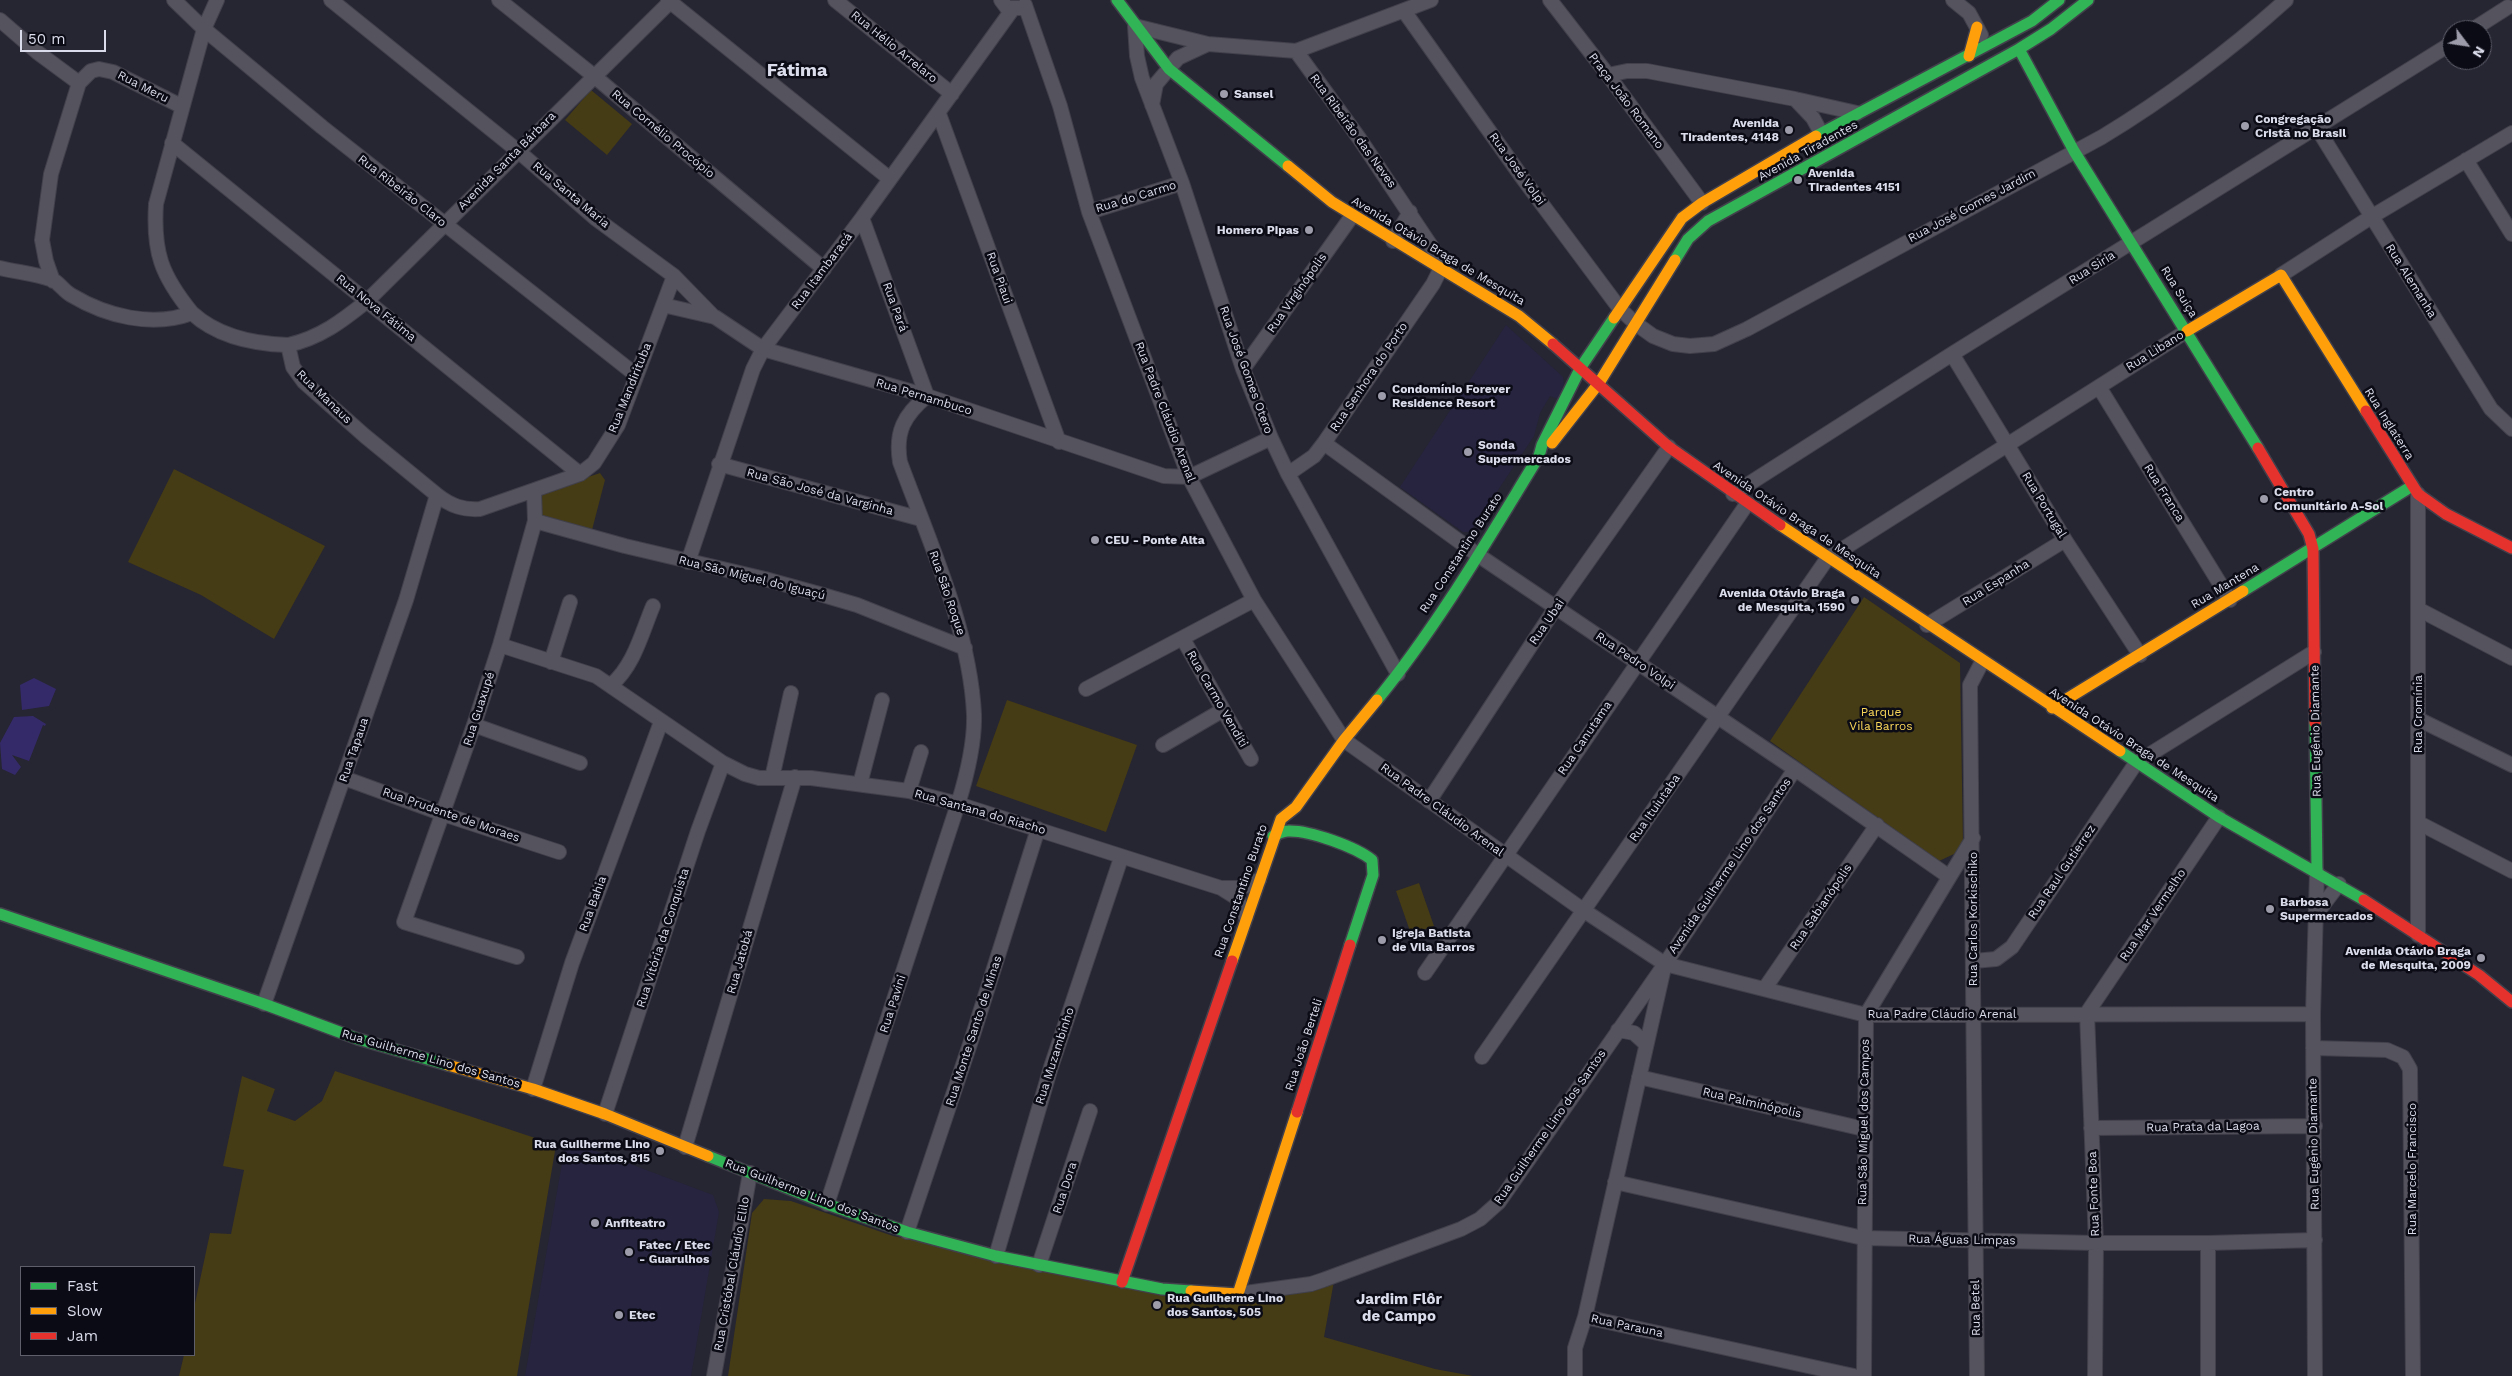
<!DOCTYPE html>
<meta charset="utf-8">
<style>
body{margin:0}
#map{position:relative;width:2512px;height:1376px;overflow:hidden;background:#262532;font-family:"Work Sans",sans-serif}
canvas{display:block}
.legend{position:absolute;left:20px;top:1266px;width:175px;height:90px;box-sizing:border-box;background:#0b0b15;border:1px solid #5e5f6b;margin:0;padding:6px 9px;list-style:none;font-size:15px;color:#dbdceb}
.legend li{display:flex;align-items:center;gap:10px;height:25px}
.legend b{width:25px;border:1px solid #5e5f6b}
.north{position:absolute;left:2442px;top:20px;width:50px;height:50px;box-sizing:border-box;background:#0b0b15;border:1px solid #5e5f6b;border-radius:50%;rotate:121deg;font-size:14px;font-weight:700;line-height:20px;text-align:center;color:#dbdceb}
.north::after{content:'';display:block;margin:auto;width:18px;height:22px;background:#9c9caa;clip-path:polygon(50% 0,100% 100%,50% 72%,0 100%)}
.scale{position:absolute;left:20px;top:30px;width:86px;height:22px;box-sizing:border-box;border:2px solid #dbdceb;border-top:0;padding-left:6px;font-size:15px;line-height:18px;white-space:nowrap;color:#dbdceb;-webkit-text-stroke:4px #0b0b15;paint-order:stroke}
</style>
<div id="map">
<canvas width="2512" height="1376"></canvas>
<ul class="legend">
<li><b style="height:6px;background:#30b455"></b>Fast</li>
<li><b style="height:6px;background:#ff9f0a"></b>Slow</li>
<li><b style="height:6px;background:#e5322d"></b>Jam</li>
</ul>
<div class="north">N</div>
<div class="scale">50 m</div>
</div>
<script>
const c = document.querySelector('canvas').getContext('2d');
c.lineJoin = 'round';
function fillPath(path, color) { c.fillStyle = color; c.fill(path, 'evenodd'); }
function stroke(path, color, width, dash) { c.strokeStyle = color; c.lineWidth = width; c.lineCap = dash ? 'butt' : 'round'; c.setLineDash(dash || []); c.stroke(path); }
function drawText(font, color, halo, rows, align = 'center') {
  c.font = font + ' "Work Sans",sans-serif'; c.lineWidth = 5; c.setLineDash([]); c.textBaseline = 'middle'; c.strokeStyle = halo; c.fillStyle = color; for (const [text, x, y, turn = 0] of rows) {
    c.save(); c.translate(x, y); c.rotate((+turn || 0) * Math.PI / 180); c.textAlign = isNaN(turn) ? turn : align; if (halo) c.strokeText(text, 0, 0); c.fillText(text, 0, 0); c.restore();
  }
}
fillPath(new Path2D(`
 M 1506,325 L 1563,377 L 1564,384 L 1558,399 L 1550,396 L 1540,413 L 1534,436 L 1470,532 L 1463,532 L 1400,487 Z
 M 566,1140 L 713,1195 L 719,1212 L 691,1376 L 525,1376 Z`), '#26243f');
fillPath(new Path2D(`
 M 591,90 L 632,124 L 607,155 L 565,120 Z
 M 174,469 L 325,546 L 274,639 L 201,595 L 128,562 Z
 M 600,473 L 605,480 L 592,530 L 542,516 L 541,493 Z
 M 1864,597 L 1960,663 L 1963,843 L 1954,854 L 1939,861 L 1770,741 Z
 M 1007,700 L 1137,745 L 1106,832 L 976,786 Z
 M 1419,883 L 1434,926 L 1411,934 L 1396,891 Z
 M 335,1071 L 556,1145 L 517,1376 L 179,1376 L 184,1355 L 194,1355 L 194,1308 L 210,1233 L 231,1234 L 244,1170 L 223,1166 L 242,1076 L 275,1089 L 267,1111 L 295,1121 L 322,1101 Z
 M 764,1199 L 791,1201 L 893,1236 L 1213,1301 L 1334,1281 L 1324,1337 L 1435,1369 L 1473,1376 L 728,1376 L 752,1213 Z`), '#453b15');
fillPath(new Path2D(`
 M 34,678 L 56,689 L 49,706 L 22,710 L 20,685 Z
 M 33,716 L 46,724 L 45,726 L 43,725 L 29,761 L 12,755 L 21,767 L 15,775 L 2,769 L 0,743 L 14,717 Z`), '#342a6a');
const street = new Path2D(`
 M 174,0 L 204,29 L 322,127 L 636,375
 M 331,0 L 518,151 L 595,218 L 674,276 L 714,317
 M 499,0 L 594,76 L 824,269
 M 668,0 L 890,179
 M 835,0 L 952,94
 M 1001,0 L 1007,8 L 1021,8
 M 1550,0 L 1608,75 L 1702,203
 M 1953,0 L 1969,13 L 1981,35
 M 1025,5 L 1060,106 L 1089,212 L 1189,477 L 1254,600 L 1344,740 L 1583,910 L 1665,964 L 1866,1015 L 2313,1014
 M 1404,11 L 1524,180 L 1620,309 L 1635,323 L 1653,336 L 1673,344 L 1690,346 L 1714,344 L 1747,329 L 2102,137 C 2165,99 2232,49 2286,0
 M 0,20 L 37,52 L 79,83
 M 2472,30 L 2508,7
 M 1608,75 L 1627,71 L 1647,71 L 1795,99 L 1857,113
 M 1795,99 L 1813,118 L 1821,133
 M 1152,105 L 1156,84 L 1178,58 L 1208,44
 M 939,114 L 1059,442
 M 2317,128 L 2491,409 L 2512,429
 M 172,143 L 580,474
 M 2466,160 L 2512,234
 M 1089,212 L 1182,183
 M 862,218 L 927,396
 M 1393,241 L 1410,212
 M 0,268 C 16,272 37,274 53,280 C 59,283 64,291 71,295 C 106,316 152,328 192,313 C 218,337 254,344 288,345 L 293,367 L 304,382 L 365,436 L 437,495 C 451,506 463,510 480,509 L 580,474 L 594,463 L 618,425 L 674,276
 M 2281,275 L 2371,217 L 2512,133
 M 53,281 L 46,261 L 42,240 L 51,174 L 79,83 L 91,71 L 99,69 L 113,72 L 181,106
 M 663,305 L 715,317 L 763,349 L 927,396 L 1164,476 L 1189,477 L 1271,438
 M 192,313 C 161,275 153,252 156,204 L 204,29 L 217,0
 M 288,345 C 320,338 342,321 367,301 L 672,0
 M 1952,354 L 2065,540 L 2140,655
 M 1243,369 L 1352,216
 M 2099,387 L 2230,600
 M 1324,443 L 1478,555 L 1795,769 L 1948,876
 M 719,464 L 921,519
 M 1288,474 L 1314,456 L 1324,443 L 1433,284 L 1440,270 L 1439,258 L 1359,138 L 1296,51
 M 1733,494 L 1952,354 L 2452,43
 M 535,521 L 625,546 L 765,579 L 823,595 L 857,605 L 965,648
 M 688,562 L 753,369 L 763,349 L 862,218 L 1012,10
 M 2418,609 L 2512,658
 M 1927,625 L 2065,540
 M 1183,639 L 1251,759
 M 500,645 L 596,676 L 723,763 L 745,774 L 759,778 L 811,778 L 909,791 L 958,804 L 1221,888 L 1241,888 L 1259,880
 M 551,662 L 570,602
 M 1398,674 L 1288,474 L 1271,438 L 1243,369 L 1182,183 L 1142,78 L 1137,56 L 1135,26 L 1208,44 L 1296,51 L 1431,0
 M 611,685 C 634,666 642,632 653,606
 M 1086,689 L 1254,600
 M 2418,719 L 2512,765
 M 474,725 L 580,763
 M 1163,745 L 1223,710
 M 344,778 L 443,814 L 559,852
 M 772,778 L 791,693
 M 860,784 L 882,700
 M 909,791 L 921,752
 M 1429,801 L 1556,607 L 1669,447
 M 2419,823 L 2512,871
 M 1221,888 L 1237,898 L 1246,917
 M 2317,913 L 2339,884
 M 2418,935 L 2418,494
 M 517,957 L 404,922 L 474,725 L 500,645 L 535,521 L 534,491
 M 1974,961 L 1996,959 L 2012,947 L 2136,763 L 2314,652
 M 1663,972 L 1585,1317 L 1854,1376
 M 1425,973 L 1747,504
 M 1765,988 L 1877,825
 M 264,1004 L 406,600 L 437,495
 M 2087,1013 L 2096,1243 L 2095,1376
 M 2087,1013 L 2219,817
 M 1618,1030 L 1634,1033 L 1646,1044
 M 2313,1048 L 2387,1050 L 2403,1057 L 2410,1069 L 2413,1376
 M 1482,1057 L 1827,559 L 2187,331
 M 1639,1077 L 1864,1129
 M 533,1089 L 572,963 L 661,722
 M 605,1114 L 698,831 L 723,763
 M 2091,1128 L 2315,1126
 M 685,1147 L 795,777
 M 1615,1182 L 1863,1238 L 2096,1243 L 2208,1243 L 2315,1240
 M 827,1204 L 958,804 C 967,775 975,744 974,714 C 970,630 929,541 900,462 C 895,432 904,415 927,396
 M 907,1232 L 972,1038 L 1038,829
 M 2208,1243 L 2208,1376
 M 996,1256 L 1051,1067 L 1121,858
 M 1039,1265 L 1090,1111
 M 1238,1294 L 1311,1284 L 1323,1280 L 1461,1229 L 1480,1219 L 1499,1202 L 1665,964 L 1795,769
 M 714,1376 L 750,1173
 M 1575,1376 L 1575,1348 L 1585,1317
 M 1864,1376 L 1866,1015 L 1973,838
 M 1977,1376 L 1970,685 L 1982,662
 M 2315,1376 L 2313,1014 L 2317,872`);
const fast = new Path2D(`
 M 1117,0 L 1169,69 L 1288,166
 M 2019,49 L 2074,151 L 2258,448
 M 1816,136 L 2032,21 L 2059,0
 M 1675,260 L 1688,239 L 1708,221 L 2019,49 L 2051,29 L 2088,0
 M 2243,591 L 2412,486
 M 1377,700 C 1439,624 1488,539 1539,456 L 1542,445 L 1581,367 L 1614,318
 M 2315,723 L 2317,872
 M 2120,751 L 2219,817 L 2364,900
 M 1273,836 C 1278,834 1282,831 1288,831 C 1309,830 1356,847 1372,860 L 1373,875 L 1350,945
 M 0,914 L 264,1004 L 358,1039 L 448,1065
 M 708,1156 L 827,1204 L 907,1232 L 996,1256 L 1162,1289 L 1191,1291`);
const slow = new Path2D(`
 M 1969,56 L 1977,27
 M 1288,166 L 1332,202 L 1519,316 L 1553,344
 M 1614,318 L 1682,218 L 1702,203 L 1816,136
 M 2187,331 L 2281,275 L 2366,411
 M 1552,443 L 1599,383 L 1675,260
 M 1780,525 L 2120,751
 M 2052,708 L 2243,591
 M 1232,961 L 1281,819 L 1296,807 L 1344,740 L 1377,700
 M 448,1065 L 533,1089 L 605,1114 L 708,1156
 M 1191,1291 L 1238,1294 L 1297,1112`);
const jam = new Path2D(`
 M 1553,344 L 1669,447 L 1780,525
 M 2366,411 L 2418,494 L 2446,514 L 2512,548
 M 2258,448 L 2309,534 L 2313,549 L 2315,723
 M 2364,900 L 2479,975 L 2512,1002
 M 1297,1112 L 1350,945
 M 1122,1282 L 1232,961`);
stroke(street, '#41404b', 16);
stroke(fast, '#41404b', 14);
stroke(slow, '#41404b', 14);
stroke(jam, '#41404b', 14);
stroke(street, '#55545e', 14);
stroke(fast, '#30b455', 11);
stroke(slow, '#ff9f0a', 11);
stroke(jam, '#e5322d', 11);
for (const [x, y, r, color] of [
 [1224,94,5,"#9c9caa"],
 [2245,126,5,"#9c9caa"],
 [1789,130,5,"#9c9caa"],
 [1798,180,5,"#9c9caa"],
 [1309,230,5,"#9c9caa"],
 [1382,396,5,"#9c9caa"],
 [1468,452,5,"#9c9caa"],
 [2264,499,5,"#9c9caa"],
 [1095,540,5,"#9c9caa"],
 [1855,600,5,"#9c9caa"],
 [2270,909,5,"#9c9caa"],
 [1382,940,5,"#9c9caa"],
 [2481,958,5,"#9c9caa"],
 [660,1151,5,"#9c9caa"],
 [595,1223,5,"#9c9caa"],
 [629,1252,5,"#9c9caa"],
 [1157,1305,5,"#9c9caa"],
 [619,1315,5,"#9c9caa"]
]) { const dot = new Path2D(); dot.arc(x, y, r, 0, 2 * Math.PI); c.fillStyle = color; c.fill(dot); stroke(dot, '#0b0b15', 2); }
drawText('12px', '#dbdceb', '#0b0b15', [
 ["Rua Hélio Arrelaro",894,47,39],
 ["Rua Meru",143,87,27],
 ["Praça João Romano",1626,101,53],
 ["Rua Ribeirão das Neves",1353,131,54],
 ["Rua Cornélio Procópio",663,134,40],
 ["Avenida Tiradentes",1808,151,-29],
 ["Avenida Santa Bárbara",507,161,-45],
 ["Rua José Volpi",1517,169,54],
 ["Rua Ribeirão Claro",402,191,38],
 ["Rua Santa Maria",571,195,40],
 ["Rua do Carmo",1136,197,-17],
 ["Rua José Gomes Jardim",1972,206,-28],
 ["Avenida Otávio Braga de Mesquita",1438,251,31],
 ["Rua Siria",2092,268,-32],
 ["Rua Itambaracá",822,271,-53],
 ["Rua Piaui",999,278,70],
 ["Rua Alemanha",2411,281,58],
 ["Rua Suiça",2179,292,58],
 ["Rua Virginópolis",1297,293,-55],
 ["Rua Pará",895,307,70],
 ["Rua Nova Fátima",376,308,39],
 ["Rua Libano",2155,351,-32],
 ["Rua José Gomes Otero",1246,370,70],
 ["Rua Senhora do Porto",1369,377,-56],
 ["Rua Mandirituba",630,388,-68],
 ["Rua Manaus",324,397,44],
 ["Rua Pernambuco",924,397,17],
 ["Rua Padre Cláudio Arenal",1165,412,69],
 ["Rua Inglaterra",2389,424,58],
 ["Rua São José da Varginha",820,492,15],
 ["Rua Franca",2164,493,58],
 ["Rua Portugal",2044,505,59],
 ["Avenida Otávio Braga de Mesquita",1797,520,34],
 ["Rua Constantino Burato",1461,553,-57],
 ["Rua São Miguel do Iguaçú",752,578,14],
 ["Rua Espanha",1996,583,-32],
 ["Rua Mantena",2225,586,-31],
 ["Rua São Roque",947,593,71],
 ["Rua Ubai",1547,622,-56],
 ["Rua Pedro Volpi",1635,661,34],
 ["Rua Carmo Venditi",1217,699,60],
 ["Rua Guaxupé",479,709,-72],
 ["Rua Cromínia",2418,714,-90],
 ["Rua Eugênio Diamante",2316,731,-91],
 ["Rua Canutama",1585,738,-56],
 ["Avenida Otávio Braga de Mesquita",2134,745,33],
 ["Rua Tapaua",354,750,-71],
 ["Rua Ituiutaba",1655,808,-55],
 ["Rua Padre Cláudio Arenal",1442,810,36],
 ["Rua Santana do Riacho",980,812,16],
 ["Rua Prudente de Moraes",451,815,19],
 ["Avenida Guilherme Lino dos Santos",1730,866,-56],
 ["Rua Raul Gutierrez",2062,872,-56],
 ["Rua Constantino Burato",1241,891,-71],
 ["Rua Bahia",593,904,-70],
 ["Rua Sabianópolis",1821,907,-56],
 ["Rua Mar Vermelho",2153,915,-56],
 ["Rua Carlos Korkischiko",1973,919,-90],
 ["Rua Vitória da Conquista",663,938,-72],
 ["Rua Jatobá",740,962,-74],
 ["Rua Pavini",893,1004,-72],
 ["Rua Padre Cláudio Arenal",1942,1014],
 ["Rua Monte Santo de Minas",974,1031,-72],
 ["Rua João Berteli",1304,1045,-72],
 ["Rua Muzambinho",1055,1056,-72],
 ["Rua Guilherme Lino dos Santos",431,1059,16],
 ["Rua Palminópolis",1752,1103,13],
 ["Rua São Miguel dos Campos",1864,1122,-89],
 ["Rua Guilherme Lino dos Santos",1550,1127,-55],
 ["Rua Prata da Lagoa",2203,1127,-1],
 ["Rua Eugênio Diamante",2314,1144,-91],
 ["Rua Marcelo Francisco",2412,1169,-90],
 ["Rua Dora",1065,1188,-72],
 ["Rua Fonte Boa",2094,1194,-92],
 ["Rua Guilherme Lino dos Santos",812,1196,21],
 ["Rua Águas Limpas",1962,1240,1],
 ["Rua Cristóbal Cláudio Elilo",732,1274,-80],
 ["Rua Betel",1976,1308,-91],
 ["Rua Parauna",1627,1326,12]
]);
drawText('bold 12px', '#dbdceb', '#0b0b15', [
 ["Sansel",1234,94],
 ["Congregação",2255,119],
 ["Cristã no Brasil",2255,133],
 ["Avenida",1779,123,"right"],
 ["Tiradentes, 4148",1779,137,"right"],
 ["Avenida",1808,173],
 ["Tiradentes 4151",1808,187],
 ["Homero Pipas",1299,230,"right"],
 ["Condomínio Forever",1392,389],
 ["Residence Resort",1392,403],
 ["Sonda",1478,445],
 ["Supermercados",1478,459],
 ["Centro",2274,492],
 ["Comunitário A-Sol",2274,506],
 ["CEU - Ponte Alta",1105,540],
 ["Avenida Otávio Braga",1845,593,"right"],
 ["de Mesquita, 1590",1845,607,"right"],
 ["Barbosa",2280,902],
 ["Supermercados",2280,916],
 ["Igreja Batista",1392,933],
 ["de Vila Barros",1392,947],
 ["Avenida Otávio Braga",2471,951,"right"],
 ["de Mesquita, 2009",2471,965,"right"],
 ["Rua Guilherme Lino",650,1144,"right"],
 ["dos Santos, 815",650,1158,"right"],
 ["Anfiteatro",605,1223],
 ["Fatec / Etec",639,1245],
 ["- Guarulhos",639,1259],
 ["Rua Guilherme Lino",1167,1298],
 ["dos Santos, 505",1167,1312],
 ["Etec",629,1315]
], 'left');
drawText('12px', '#fbd85a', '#0b0b15', [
 ["Parque",1881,712],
 ["Vila Barros",1881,726]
]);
drawText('bold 15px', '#dbdceb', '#0b0b15', [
 ["Jardim Flôr",1399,1300],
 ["de Campo",1399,1317]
]);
drawText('bold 18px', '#dbdceb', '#0b0b15', [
 ["Fátima",797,71]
]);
</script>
